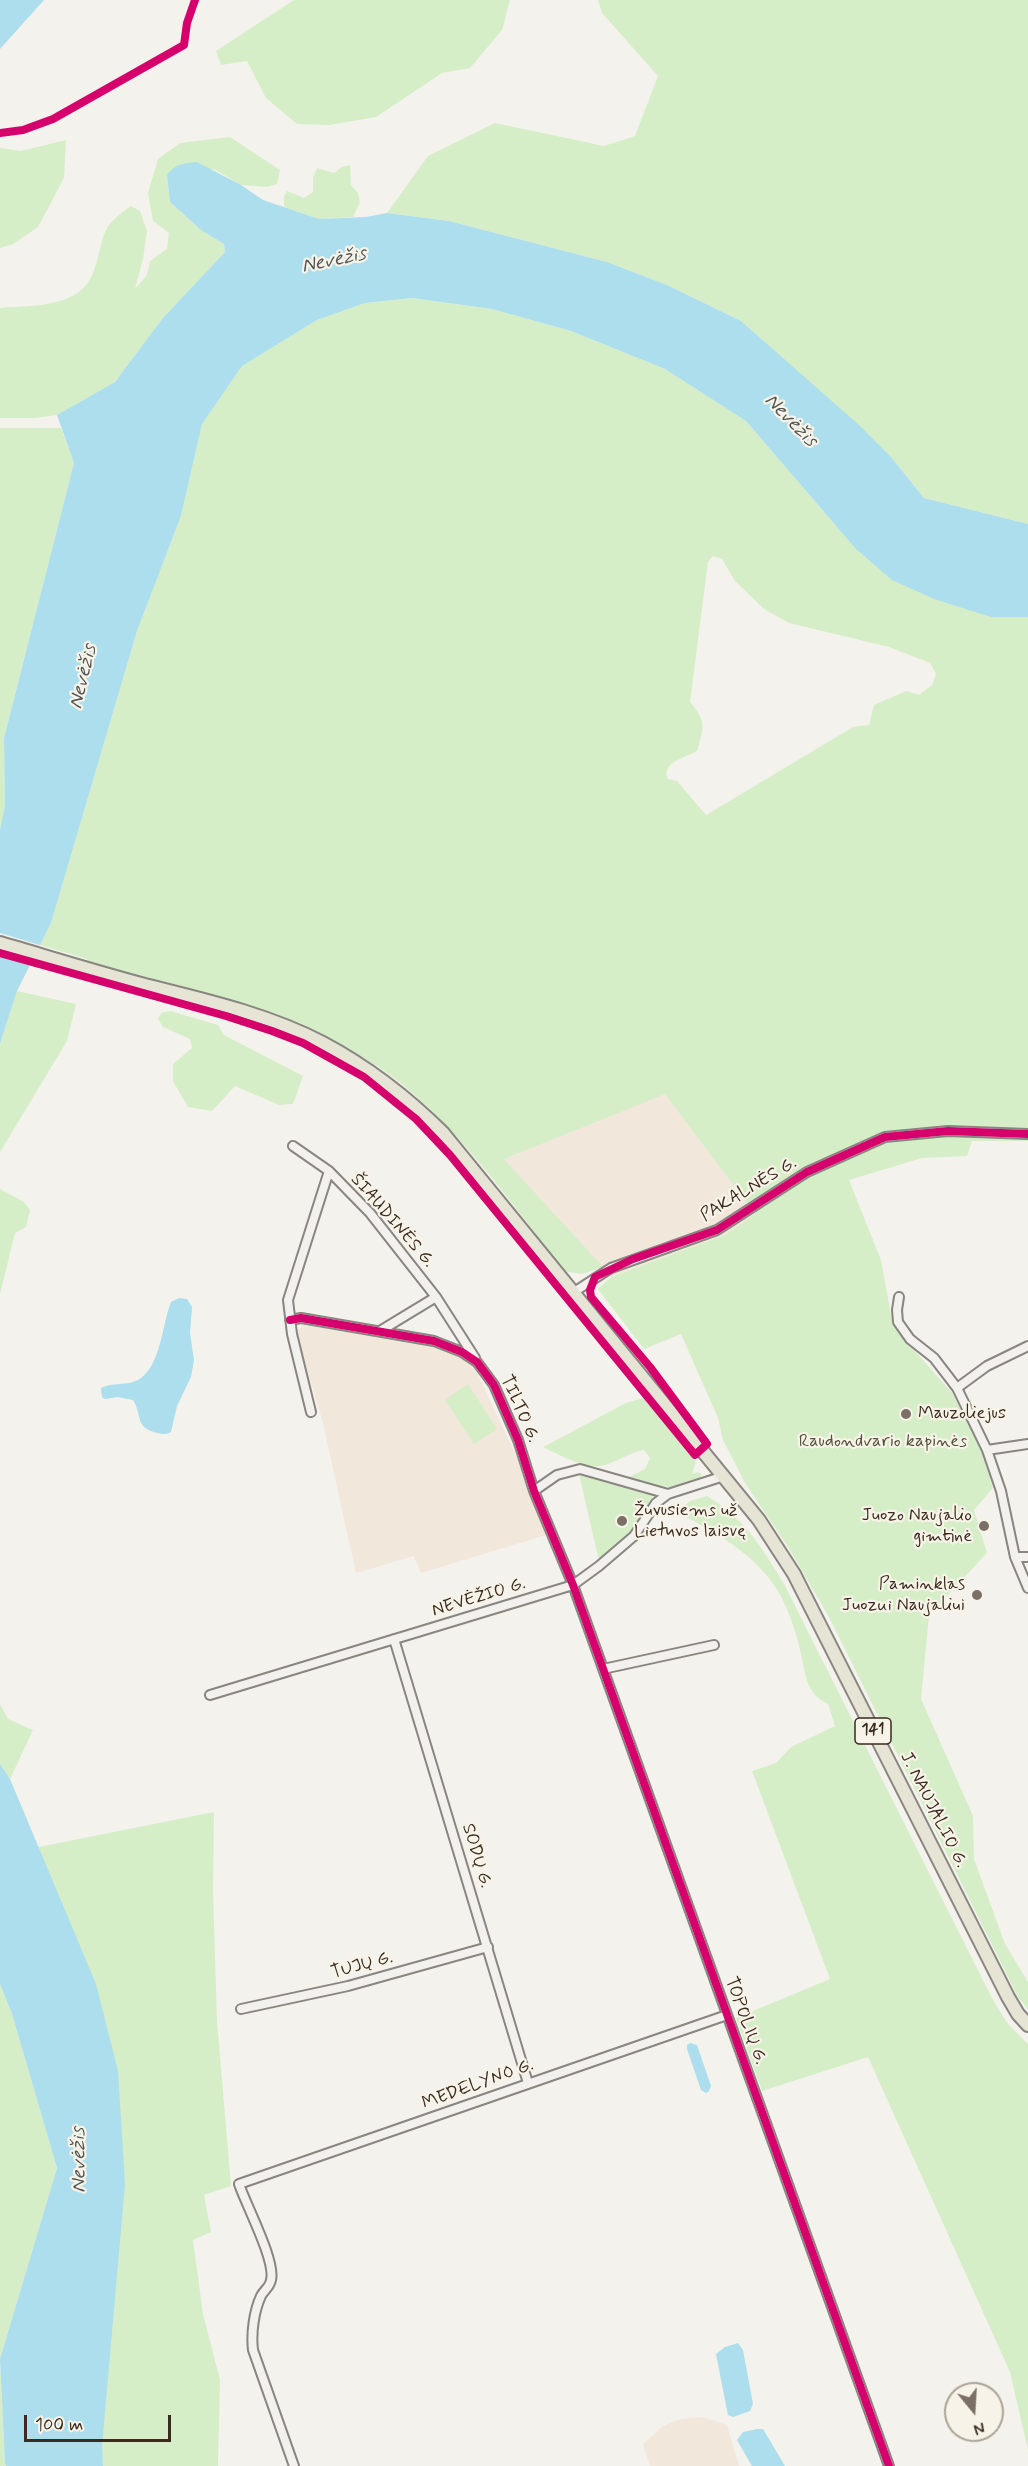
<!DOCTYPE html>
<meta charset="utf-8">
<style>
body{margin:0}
#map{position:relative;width:1028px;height:2466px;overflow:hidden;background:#f4f2ec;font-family:Mynerve,sans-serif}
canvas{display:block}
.north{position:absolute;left:944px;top:2382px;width:60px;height:60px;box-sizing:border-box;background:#f7f3e8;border:2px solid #aca397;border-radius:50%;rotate:162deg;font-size:16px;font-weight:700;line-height:24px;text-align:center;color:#3b2a1e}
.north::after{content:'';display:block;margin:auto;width:21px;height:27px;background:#7c7066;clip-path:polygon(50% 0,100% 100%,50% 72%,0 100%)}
.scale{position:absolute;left:24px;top:2415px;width:147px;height:27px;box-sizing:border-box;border:3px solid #3b2a1e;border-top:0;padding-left:8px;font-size:18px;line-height:21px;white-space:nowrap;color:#3b2a1e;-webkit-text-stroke:4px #f7f3e8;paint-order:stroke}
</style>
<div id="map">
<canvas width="1028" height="2466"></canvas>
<div class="north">N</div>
<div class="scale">100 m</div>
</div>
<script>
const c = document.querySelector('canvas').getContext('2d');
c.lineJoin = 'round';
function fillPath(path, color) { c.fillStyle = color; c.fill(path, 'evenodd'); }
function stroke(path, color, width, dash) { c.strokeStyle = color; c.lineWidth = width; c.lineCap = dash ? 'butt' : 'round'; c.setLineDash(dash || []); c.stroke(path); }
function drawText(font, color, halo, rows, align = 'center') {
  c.font = font + ' Mynerve,sans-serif'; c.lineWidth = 4.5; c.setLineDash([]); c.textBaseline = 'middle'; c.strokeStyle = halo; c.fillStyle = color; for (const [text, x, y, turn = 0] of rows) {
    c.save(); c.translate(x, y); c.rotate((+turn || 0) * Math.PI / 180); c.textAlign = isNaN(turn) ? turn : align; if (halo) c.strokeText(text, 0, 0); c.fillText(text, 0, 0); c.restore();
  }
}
fillPath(new Path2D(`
 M 665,1093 L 755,1214 L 725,1235 L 611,1277 L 504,1159 Z
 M 303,1325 L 435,1345 L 467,1361 L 477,1373 L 529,1483 L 546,1535 L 421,1573 L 414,1556 L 356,1573 L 322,1419 L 296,1332 Z
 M 702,2417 L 727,2425 L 739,2466 L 650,2466 L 643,2444 L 663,2426 L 681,2419 Z`), '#f1e7da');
fillPath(new Path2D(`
 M 294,0 L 510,0 L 502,30 L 470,68 L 442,73 L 376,117 L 329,125 L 297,124 L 266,98 L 247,61 L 221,65 L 216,51 Z
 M 598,0 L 1028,0 L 1028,524 L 924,498 L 891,457 L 741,321 L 667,285 L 607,262 L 449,221 L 387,213 L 428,156 L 495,123 L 604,146 L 635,136 L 658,76 L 602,13 Z
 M 230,137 L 280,170 L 277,184 L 267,187 L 241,185 L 214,169 L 167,175 L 170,202 L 201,230 L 224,244 L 225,252 L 162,319 L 115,382 L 57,415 L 35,418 L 0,418 L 0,308 C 18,306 38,307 56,302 C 99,291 93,265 105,232 C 110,221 121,213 131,206 L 140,211 L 147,231 L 143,259 L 135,289 L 147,275 L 150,261 L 167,249 L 169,233 L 153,221 L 148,193 L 158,159 L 180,143 Z
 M 66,140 L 64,178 L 38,227 L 13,244 L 0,248 L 0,148 L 21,151 Z
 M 350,165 L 351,185 L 358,193 L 360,202 L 353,217 L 319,219 L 284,207 L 284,197 L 287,191 L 304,198 L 313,192 L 313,178 L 317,168 L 334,173 L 342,167 Z
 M 412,298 L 492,309 L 571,331 L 665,369 L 746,421 L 855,548 L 991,617 L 1028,617 L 1028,1141 L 972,1141 L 967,1156 L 922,1158 L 849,1180 L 881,1260 L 893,1326 L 952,1393 L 980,1445 L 993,1488 L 974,1510 L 987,1553 L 929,1615 L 921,1699 L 973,1816 L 974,1859 L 1005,1944 L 1028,1982 L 1028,2009 L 1018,1997 L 829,1617 L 788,1547 L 745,1483 L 723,1440 L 718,1418 L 681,1334 L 644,1349 L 598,1289 L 611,1277 L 725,1235 L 755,1214 L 665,1094 L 504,1159 L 603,1267 L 582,1274 L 564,1271 C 512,1204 448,1112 377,1066 C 288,1009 187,988 86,962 L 87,959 L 40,945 L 51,923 L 137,631 L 181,516 L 202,424 L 242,366 L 317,320 L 365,303 ZM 713,556 L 722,559 L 735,581 L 764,609 L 789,623 L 889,647 L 930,663 L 936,674 L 932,685 L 919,695 L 906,691 L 874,705 L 869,725 L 853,727 L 706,815 L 677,781 L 668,779 C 660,763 686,757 697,751 C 704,727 707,722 690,702 L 708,562 Z
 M 0,428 L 61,428 L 74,463 L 4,738 L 5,805 L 0,830 Z
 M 17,991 L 76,1004 L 67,1041 L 0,1152 L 0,1044 Z
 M 170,1011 L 218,1025 L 224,1035 L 303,1076 L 293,1104 L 279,1105 L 235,1086 L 212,1111 L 188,1107 L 173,1081 L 173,1064 L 192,1048 L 190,1039 L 163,1027 L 158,1019 L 161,1013 Z
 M 0,1189 L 24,1202 L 30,1210 L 26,1227 L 15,1233 L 0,1294 Z
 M 468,1384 L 497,1429 L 474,1444 L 445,1400 Z
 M 646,1397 L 696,1462 L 692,1474 L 698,1472 L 702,1474 C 690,1498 647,1483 627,1478 L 645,1469 L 650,1458 L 644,1450 C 631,1452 620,1460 608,1464 C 589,1472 560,1455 543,1447 L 626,1403 Z
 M 579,1474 L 589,1474 L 654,1494 L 636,1527 L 599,1561 Z
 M 707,1496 C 746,1520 761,1546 784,1584 L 992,1998 L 1007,2023 L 1028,2044 L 1028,2450 L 1010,2372 L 868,2057 L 762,2091 L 736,2018 L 830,1979 L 752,1771 L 776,1763 L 791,1747 L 835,1726 L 828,1704 C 804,1693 806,1672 800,1650 C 796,1632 788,1608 779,1593 C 759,1558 721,1535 686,1517 L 684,1506 L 690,1501 Z
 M 0,1704 L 8,1719 L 33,1730 L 10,1779 L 0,1764 Z
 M 214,1812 L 213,1891 L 217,2021 L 231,2186 L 204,2195 L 211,2232 L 193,2240 L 203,2314 L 220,2380 L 218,2466 L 103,2466 L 39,1847 Z
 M 0,1984 L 12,2014 L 57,2168 L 0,2359 Z
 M 0,2359 L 5,2463 L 6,2466 L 0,2466 Z`), '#d5eec8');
fillPath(new Path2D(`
 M 0,0 L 44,0 L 0,49 Z
 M 197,162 L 241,185 L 263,200 L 319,219 L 366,217 L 387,213 L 449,221 L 607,262 L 667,285 L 741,321 L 859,425 L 891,457 L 924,498 L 1028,524 L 1028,617 L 991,617 L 934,599 L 892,580 L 855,548 L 746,421 L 665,369 L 571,331 L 492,309 L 412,298 L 365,303 L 317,320 L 242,366 L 202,424 L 181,516 L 137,631 L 51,923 L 17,991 L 0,1044 L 0,830 L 5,805 L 4,738 L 74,463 L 57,415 L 115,382 L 162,319 L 225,252 L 224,244 L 201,230 L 170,202 L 167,175 C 175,164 184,163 197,162 Z
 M 179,1298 L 187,1299 L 192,1307 L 190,1333 L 194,1360 L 191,1377 L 177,1406 L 171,1432 C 165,1435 163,1434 157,1433 C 134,1427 143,1416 133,1400 L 118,1397 L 105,1399 L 102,1397 L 101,1388 C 112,1382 127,1386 138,1380 C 161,1367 162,1324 171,1302 Z
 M 0,1764 L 10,1779 L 96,1984 L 118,2071 L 125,2184 L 102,2446 L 103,2466 L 6,2466 L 5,2463 L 0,2359 L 57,2168 L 12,2014 L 0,1984 Z
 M 690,2043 L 697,2045 L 711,2086 L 709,2091 L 706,2093 L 701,2090 L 687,2049 L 687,2045 Z
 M 738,2343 L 743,2350 L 753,2404 L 750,2411 L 733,2417 L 728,2415 L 716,2354 L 725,2347 Z
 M 757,2429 L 763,2429 L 785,2466 L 752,2466 L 737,2440 L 743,2432 Z`), '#acdeed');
fillPath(new Path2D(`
 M 0,933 L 43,946 L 34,965 L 0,955 Z`), '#f4f2ec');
const street = new Path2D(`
 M 293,1146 L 329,1171 L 370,1213 L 436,1297 L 475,1358
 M 574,1292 L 611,1268 L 717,1230 L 807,1172 L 885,1137 L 948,1131 L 1028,1134
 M 899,1297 L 897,1310 L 898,1322 L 910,1339 L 934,1358 L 957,1388 L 987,1450 L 1001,1491 L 1015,1557 L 1028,1588
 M 290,1320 L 301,1318 L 434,1341 L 462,1352 L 477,1362 L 494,1385 L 518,1440 L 534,1491 L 573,1585 L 889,2466
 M 380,1331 L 436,1297
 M 957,1388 L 987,1366 L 1028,1346
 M 311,1412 L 292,1334 L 288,1300 L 329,1171
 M 987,1450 L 1028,1444
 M 534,1491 L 557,1475 L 580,1469 L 668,1494
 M 1015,1557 L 1028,1557
 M 394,1639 L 528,2083
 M 603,1669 L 714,1645
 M 210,1695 L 573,1585 L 599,1566 L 634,1536 L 656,1503 L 668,1494 L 724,1476
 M 241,2009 L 348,1986 L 488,1947
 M 294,2466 L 253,2350 C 251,2333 254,2311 261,2296 C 264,2290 270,2287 271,2280 C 276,2261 246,2205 239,2184 L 727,2015`);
const primary = new Path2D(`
 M 0,943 C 48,957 96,972 145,985 C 205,1000 267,1014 323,1043 C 368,1067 407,1097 443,1133 L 759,1520 L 794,1574 L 1008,1997 L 1018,2014 L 1028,2025`);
stroke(street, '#898580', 12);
stroke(primary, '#898580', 16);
stroke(street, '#f2f1ed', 8);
stroke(primary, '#e6e4d5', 12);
stroke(new Path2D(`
 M 0,133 L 23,130 L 53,119 L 184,45 L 187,23 L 195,0
 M 0,953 L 226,1016 L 272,1031 L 303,1043 L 364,1077 L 416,1119 L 450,1155 L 695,1455 L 707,1444 L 650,1367 L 591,1297 L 590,1290 L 595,1277 L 633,1259 L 717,1230 L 807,1172 L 885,1137 L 948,1131 L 1028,1134
 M 290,1320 L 301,1318 L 434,1341 L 462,1352 L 477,1362 L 494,1385 L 518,1440 L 534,1491 L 573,1585 L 889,2466`), '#d6006c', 8);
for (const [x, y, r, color] of [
 [906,1414,6,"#7c7066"],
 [622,1521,6,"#7c7066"],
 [984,1526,6,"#7c7066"],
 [977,1595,6,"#7c7066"]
]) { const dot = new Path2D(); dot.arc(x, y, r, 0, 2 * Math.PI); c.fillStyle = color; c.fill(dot); stroke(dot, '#f7f3e8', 2); }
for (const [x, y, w] of [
 [873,1731,36]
]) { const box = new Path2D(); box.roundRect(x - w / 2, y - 13, w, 26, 4.5); c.fillStyle = '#f7f3e8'; c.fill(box); stroke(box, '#3b2a1e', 1.5); }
drawText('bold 16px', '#3b2a1e', null, [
 ["141",873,1731]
]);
drawText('18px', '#3b2a1e', '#f7f3e8', [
 ["PAKALNĖS G.",749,1190,-31],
 ["ŠIAUDINĖS G.",392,1221,49],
 ["TILTO G.",519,1409,66],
 ["NEVĖŽIO G.",479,1598,-17],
 ["J. NAUJALIO G.",933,1810,63],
 ["SODŲ G.",476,1856,73],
 ["TUJŲ G.",362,1966,-15],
 ["TOPOLIŲ G.",745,2021,70],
 ["MEDELYNO G.",478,2085,-20]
]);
drawText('18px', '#3b2a1e', '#f7f3e8', [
 ["Mauzoliejus",918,1414],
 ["Žuvusiems už",634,1511],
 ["Lietuvos laisvę",634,1532],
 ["Juozo Naujalio",972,1516,"right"],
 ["gimtinė",972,1537,"right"],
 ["Paminklas",965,1585,"right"],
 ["Juozui Naujaliui",965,1606,"right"]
], 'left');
drawText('18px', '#55513a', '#f7f3e8', [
 ["Raudondvario kapinės",883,1442]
]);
drawText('italic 20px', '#505552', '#f7f3e8', [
 ["Nevėžis",334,261,-12],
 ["Nevėžis",790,421,45],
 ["Nevėžis",84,677,-77],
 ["Nevėžis",80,2160,-91]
]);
</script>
